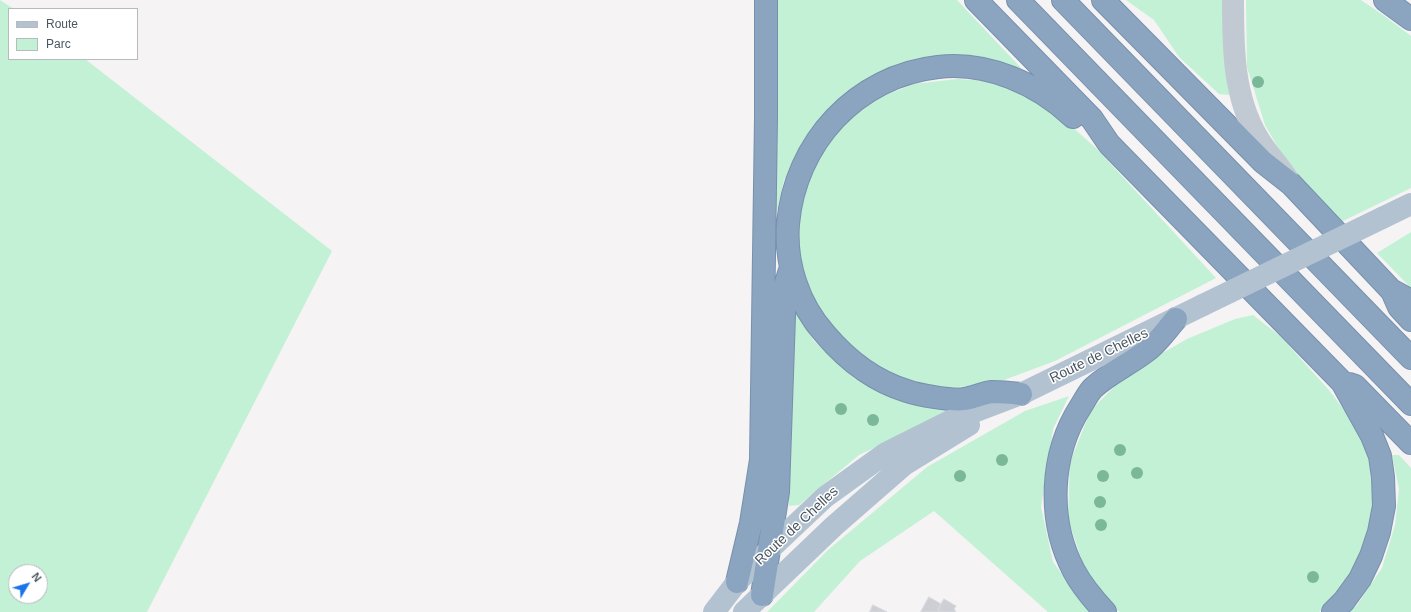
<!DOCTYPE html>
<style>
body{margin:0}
#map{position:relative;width:1411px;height:612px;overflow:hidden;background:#f5f3f3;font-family:Arial,sans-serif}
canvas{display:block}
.legend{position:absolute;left:8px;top:8px;width:130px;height:52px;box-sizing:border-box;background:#fff;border:1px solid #b7bbc0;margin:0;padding:5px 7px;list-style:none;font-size:12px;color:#4a5661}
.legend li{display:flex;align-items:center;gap:8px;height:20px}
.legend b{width:20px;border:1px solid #b7bbc0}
.north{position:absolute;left:8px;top:564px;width:40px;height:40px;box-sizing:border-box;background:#fff;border:1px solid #b7bbc0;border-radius:50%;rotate:52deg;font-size:11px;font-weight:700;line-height:16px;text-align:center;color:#4a5661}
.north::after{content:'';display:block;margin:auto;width:14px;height:18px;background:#1a73e8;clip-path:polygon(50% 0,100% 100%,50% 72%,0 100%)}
</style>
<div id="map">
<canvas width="1411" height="612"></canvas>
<ul class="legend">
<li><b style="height:5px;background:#b3c2d1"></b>Route</li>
<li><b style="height:11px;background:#c3f1d5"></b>Parc</li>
</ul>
<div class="north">N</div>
</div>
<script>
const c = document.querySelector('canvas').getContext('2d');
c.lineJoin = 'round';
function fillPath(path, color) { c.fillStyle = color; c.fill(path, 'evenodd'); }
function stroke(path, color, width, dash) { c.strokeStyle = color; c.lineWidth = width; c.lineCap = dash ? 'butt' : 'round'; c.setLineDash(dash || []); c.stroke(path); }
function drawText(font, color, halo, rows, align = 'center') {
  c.font = font + ' Arial,sans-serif'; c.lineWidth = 3; c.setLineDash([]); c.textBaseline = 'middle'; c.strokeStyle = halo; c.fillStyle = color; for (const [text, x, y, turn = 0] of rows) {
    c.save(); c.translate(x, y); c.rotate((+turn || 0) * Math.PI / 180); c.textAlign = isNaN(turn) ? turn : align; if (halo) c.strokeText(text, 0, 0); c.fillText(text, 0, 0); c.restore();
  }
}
fillPath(new Path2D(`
 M 0,0 L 14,9 L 9,9 L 9,59 L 85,59 L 332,251 L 147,612 L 0,612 ZM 16,572 L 40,572 L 40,596 L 16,596 Z
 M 775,0 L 957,0 L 1022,69 L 984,58 L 947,57 L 909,61 L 886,70 L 847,91 L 823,116 L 803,144 L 784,180 L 777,211 L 774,200 Z
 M 1126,0 L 1227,0 L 1229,95 L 1219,94 L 1179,57 L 1154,20 Z
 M 1246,0 L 1361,0 L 1383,15 L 1411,36 L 1411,188 L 1341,222 L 1291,170 L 1265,125 L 1247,67 Z
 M 957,79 L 1000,82 L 1060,116 L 1097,149 L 1216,278 L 1055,361 L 996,383 L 949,388 L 908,381 L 864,358 L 835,332 L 817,307 L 803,273 L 798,233 L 802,197 L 816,162 L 833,134 L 873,100 L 914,84 Z
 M 1411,232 L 1411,288 L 1377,253 Z
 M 795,309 L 814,341 L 855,379 L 919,404 L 955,406 L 946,414 L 859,455 L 799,505 L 789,506 L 792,333 Z
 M 1253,315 L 1280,336 L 1328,389 L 1364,436 L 1377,485 L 1367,541 L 1339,595 L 1319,612 L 1120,612 L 1110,606 L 1084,567 L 1068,519 L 1070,462 L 1091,410 L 1129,372 L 1187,339 L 1235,319 Z
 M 1069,396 L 1053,429 L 1041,507 L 1053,562 L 1090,612 L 1048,612 L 934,511 L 860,561 L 814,612 L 767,612 L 828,550 L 927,467 L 1025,411 Z
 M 1392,455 L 1399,455 L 1411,468 L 1411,612 L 1349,612 L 1357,605 L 1382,568 L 1395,525 L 1399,489 Z`), '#c3f1d5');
const building = new Path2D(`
 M 929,597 L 941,604 L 938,610 L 941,612 L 921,612 Z
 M 944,599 L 956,606 L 954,609 L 956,612 L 941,612 L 938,610 Z
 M 873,605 L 887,612 L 870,612 Z`);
fillPath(building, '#cdcfd5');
stroke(building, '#d7d9de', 1);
const highway = new Path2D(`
 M 976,0 L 1092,119 L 1109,144 L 1342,382 L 1372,436 L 1380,456 L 1383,477 L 1384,506 L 1379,532 L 1371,556 L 1360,579 L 1344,601 L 1333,612
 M 1018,0 L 1411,404
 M 1063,0 L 1411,358
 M 1103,0 L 1263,162 L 1291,184 L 1391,290 L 1411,301
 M 1385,0 L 1411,19
 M 1392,291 L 1399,307 L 1411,320
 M 1349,384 L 1355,386 L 1411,443
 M 1021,394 C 1012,393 1002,392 992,392 C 983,393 973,398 964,399 C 953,401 918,395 907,391 C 874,381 847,360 825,334 C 798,304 785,263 788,224 C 795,143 856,76 938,67 C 987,61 1038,84 1073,117
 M 737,582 L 751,523 L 761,460 L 766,118 L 766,0
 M 762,595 L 778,492 L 785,286 L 790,270
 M 1105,612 C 1093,599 1082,586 1074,571 C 1047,520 1050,454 1081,406 C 1085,400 1088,393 1093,388 C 1109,373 1128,365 1145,352 C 1157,344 1166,330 1176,319`);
stroke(highway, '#7690ad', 24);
stroke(new Path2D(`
 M 1233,0 C 1233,47 1233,96 1258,138 C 1266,152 1278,164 1287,178`), '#c1cad2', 22);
stroke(new Path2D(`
 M 1382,218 L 1411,204
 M 714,612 L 737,582 L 771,548 L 825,497 L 886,453 L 950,421 L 1021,394 L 1203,305
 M 744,612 L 834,526 L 904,465 L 969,425`), '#b3c2d1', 22);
stroke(highway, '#8ba5c1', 22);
stroke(new Path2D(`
 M 1203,305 L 1382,218`), '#b3c2d1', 22);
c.fillStyle = '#7bb799';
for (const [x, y] of [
 [1258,82],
 [841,409],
 [873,420],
 [1120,450],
 [1002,460],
 [1137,473],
 [960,476],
 [1103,476],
 [1100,502],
 [1101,525],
 [1313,577]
]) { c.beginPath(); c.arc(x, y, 6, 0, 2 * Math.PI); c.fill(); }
drawText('14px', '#4a5661', '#fff', [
 ["Route de Chelles",1099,356,-26],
 ["Route de Chelles",797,526,-43]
]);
</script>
